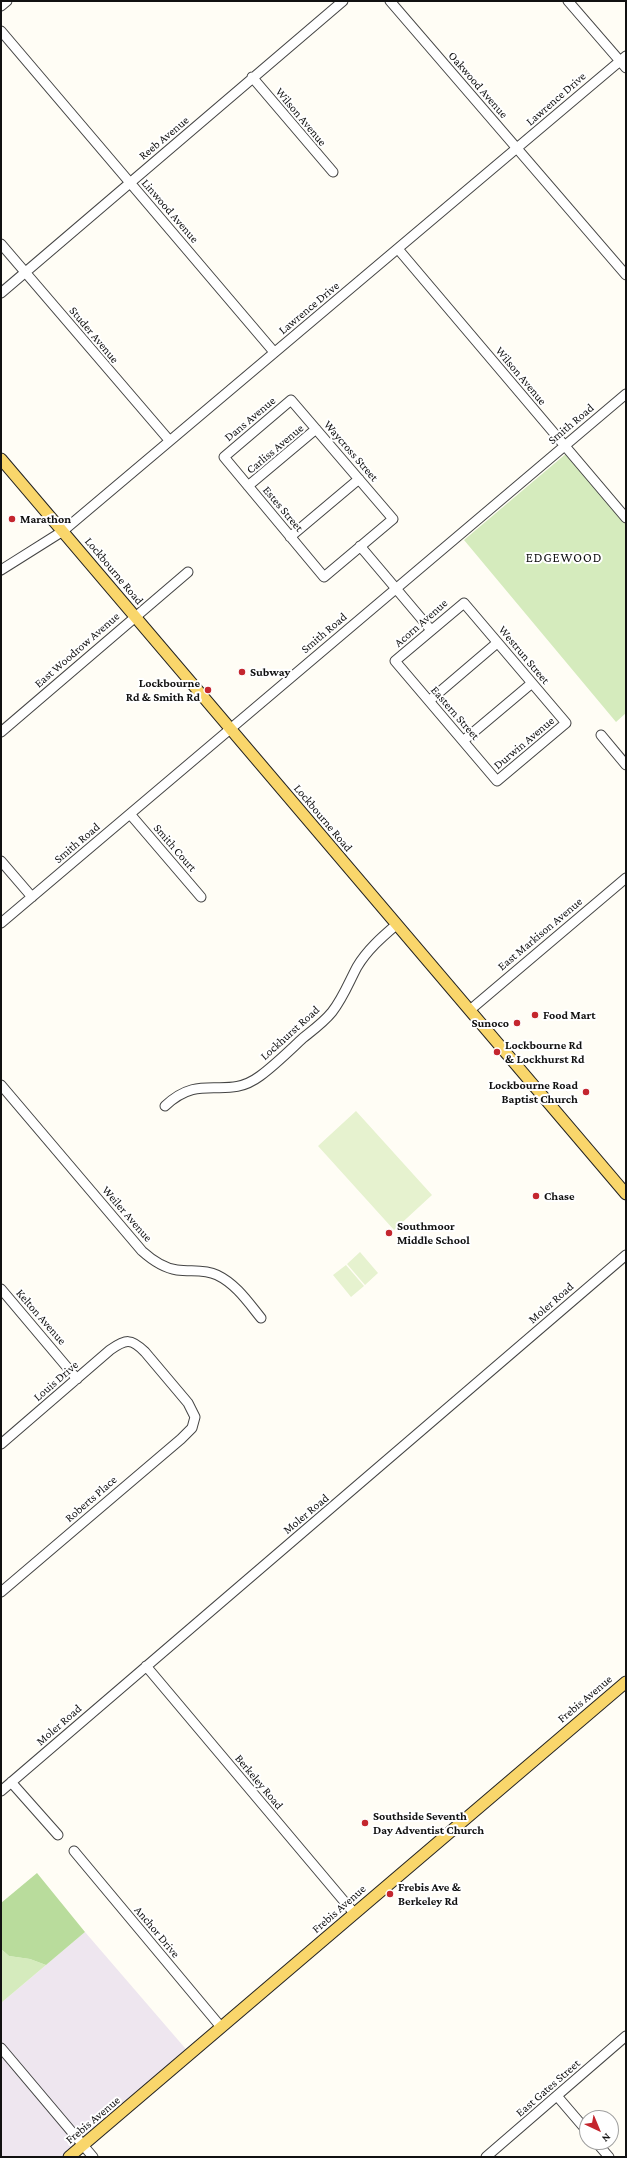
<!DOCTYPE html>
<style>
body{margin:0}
#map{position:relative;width:627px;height:2158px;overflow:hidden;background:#fffdf5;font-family:"Crimson Pro",serif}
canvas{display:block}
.frame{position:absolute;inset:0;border:2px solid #111;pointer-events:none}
.north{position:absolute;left:579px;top:2110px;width:40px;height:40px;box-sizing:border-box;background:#fff;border:1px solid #a0a0a0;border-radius:50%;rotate:136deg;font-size:11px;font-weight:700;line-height:16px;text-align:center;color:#111}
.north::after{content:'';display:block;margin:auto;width:14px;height:18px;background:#c4262e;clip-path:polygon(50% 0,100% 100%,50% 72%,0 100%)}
</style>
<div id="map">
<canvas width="627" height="2158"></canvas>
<div class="frame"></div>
<div class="north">N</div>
</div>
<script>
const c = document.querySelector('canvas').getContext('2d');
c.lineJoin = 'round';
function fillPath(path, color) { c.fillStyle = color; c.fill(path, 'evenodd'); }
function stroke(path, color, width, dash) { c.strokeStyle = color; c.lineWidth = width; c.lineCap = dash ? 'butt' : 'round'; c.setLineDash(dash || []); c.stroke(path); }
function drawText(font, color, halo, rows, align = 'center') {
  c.font = font + ' "Crimson Pro",serif'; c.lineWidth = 4; c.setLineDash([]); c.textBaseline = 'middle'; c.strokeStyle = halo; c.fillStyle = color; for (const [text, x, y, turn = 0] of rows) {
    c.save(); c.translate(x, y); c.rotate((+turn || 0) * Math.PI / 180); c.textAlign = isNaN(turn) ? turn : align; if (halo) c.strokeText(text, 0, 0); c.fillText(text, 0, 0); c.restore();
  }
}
fillPath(new Path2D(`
 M 85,1932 L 191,2055 L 69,2157 L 1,2157 L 1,2003 Z`), '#eee6ef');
fillPath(new Path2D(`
 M 568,452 L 626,522 L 626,713 L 616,722 L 464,540 Z
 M 1,1949 L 9,1956 L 30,1959 L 46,1965 L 1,2003 Z`), '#d5ebbd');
fillPath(new Path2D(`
 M 37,1873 L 85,1932 L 46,1965 L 30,1959 L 9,1956 L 1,1949 L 1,1903 Z`), '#b9dc9c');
fillPath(new Path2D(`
 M 356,1111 L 432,1195 L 394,1230 L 318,1146 Z
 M 360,1252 L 378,1273 L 365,1285 L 347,1264 Z
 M 346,1265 L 364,1286 L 351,1297 L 333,1275 Z`), '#e6f2cf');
const minor = new Path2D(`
 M 390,1 L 626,275
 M 568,1 L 626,68
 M 1,6 L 7,1
 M 1,31 L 274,352
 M 252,77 L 333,172
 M 1,244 L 169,440
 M 398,249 L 626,518
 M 1,293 L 343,1
 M 291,400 L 393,519 L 324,577 L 224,457 Z
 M 248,486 L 316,429
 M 290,537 L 359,479
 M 360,546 L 431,630
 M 1,570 L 63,531 L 626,56
 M 464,603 L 566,723 L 497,781 L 395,661 Z
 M 429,701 L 497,643
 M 1,732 L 188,572
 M 601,735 L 626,765
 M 463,741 L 532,683
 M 130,814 L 201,897
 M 1,861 L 32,897
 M 1,923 L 626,394
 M 470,1010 L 626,878
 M 1,1085 L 142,1251 C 152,1260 163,1268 177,1270 C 191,1272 204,1269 217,1275 C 236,1284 248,1302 261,1318
 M 165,1106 C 202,1071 225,1102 260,1076 C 275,1065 289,1051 303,1038 C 313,1030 324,1022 332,1012 C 343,998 349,982 357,967 C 367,950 382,937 396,925
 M 1,1289 L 77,1379
 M 1,1444 L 110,1350 C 126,1339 131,1338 145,1352 L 188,1403 L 195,1417 L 192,1428 L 181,1439 L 1,1592
 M 146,1666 L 354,1913
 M 11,1782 L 58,1835
 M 1,1791 L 626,1255
 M 74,1851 L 221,2027
 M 1,2048 L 93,2157
 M 557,2096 L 587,2131
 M 596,2142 L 609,2157
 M 486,2157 L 626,2036`);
const major = new Path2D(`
 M 1,459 L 626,1194
 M 69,2157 L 626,1682`);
stroke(minor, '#444', 11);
stroke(major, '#222', 13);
stroke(minor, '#fff', 9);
stroke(major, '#f9d66b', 11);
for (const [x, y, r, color] of [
 [12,519,4,"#c4262e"],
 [242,672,4,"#c4262e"],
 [208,690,4,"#c4262e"],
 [535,1015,4,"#c4262e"],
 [517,1023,4,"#c4262e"],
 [497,1052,4,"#c4262e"],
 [586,1092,4,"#c4262e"],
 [536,1196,4,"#c4262e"],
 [389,1233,4,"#c4262e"],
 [365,1823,4,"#c4262e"],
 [390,1894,4,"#c4262e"]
]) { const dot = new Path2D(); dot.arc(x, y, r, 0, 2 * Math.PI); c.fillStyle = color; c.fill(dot); stroke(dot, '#fff', 1.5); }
drawText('12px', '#111', '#fff', [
 ["Oakwood Avenue",478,85,49],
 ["Lawrence Drive",556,99,-41],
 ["Wilson Avenue",301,117,50],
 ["Reeb Avenue",164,138,-40],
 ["Linwood Avenue",170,211,49],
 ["Lawrence Drive",309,308,-40],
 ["Studer Avenue",94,335,50],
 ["Wilson Avenue",521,376,50],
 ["Dans Avenue",250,419,-40],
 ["Smith Road",571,424,-40],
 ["Carliss Avenue",275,449,-40],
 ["Waycross Street",351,451,49],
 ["Estes Street",283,509,50],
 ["Lockbourne Road",114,571,50],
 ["Acorn Avenue",421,623,-41],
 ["Smith Road",324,633,-40],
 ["East Woodrow Avenue",77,650,-41],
 ["Westrun Street",524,655,50],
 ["Eastern Street",455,713,49],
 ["Durwin Avenue",524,743,-40],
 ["Lockbourne Road",323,818,50],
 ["Smith Road",77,843,-40],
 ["Smith Court",175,848,49],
 ["East Markison Avenue",540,934,-40],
 ["Lockhurst Road",290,1033,-42],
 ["Weiler Avenue",127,1214,49],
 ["Moler Road",551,1303,-41],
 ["Kelton Avenue",41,1317,49],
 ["Louis Drive",56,1381,-41],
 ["Roberts Place",91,1499,-41],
 ["Moler Road",306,1514,-40],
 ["Frebis Avenue",585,1699,-40],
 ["Moler Road",59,1725,-41],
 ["Berkeley Road",259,1782,50],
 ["Frebis Avenue",339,1909,-41],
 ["Anchor Drive",157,1932,50],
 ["East Gates Street",548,2088,-41],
 ["Frebis Avenue",93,2120,-40]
]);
drawText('bold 12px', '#111', '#fff', [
 ["Marathon",20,519],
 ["Subway",250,672],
 ["Lockbourne",200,683,"right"],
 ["Rd & Smith Rd",200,697,"right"],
 ["Food Mart",543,1015],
 ["Sunoco",509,1023,"right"],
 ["Lockbourne Rd",505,1045],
 ["& Lockhurst Rd",505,1059],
 ["Lockbourne Road",578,1085,"right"],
 ["Baptist Church",578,1099,"right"],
 ["Chase",544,1196],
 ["Southmoor",397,1226],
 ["Middle School",397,1240],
 ["Southside Seventh",373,1816],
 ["Day Adventist Church",373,1830],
 ["Frebis Ave &",398,1887],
 ["Berkeley Rd",398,1901]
], 'left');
c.letterSpacing = '1px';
drawText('13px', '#111', '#fff', [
 ["EDGEWOOD",564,558]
]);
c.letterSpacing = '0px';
</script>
